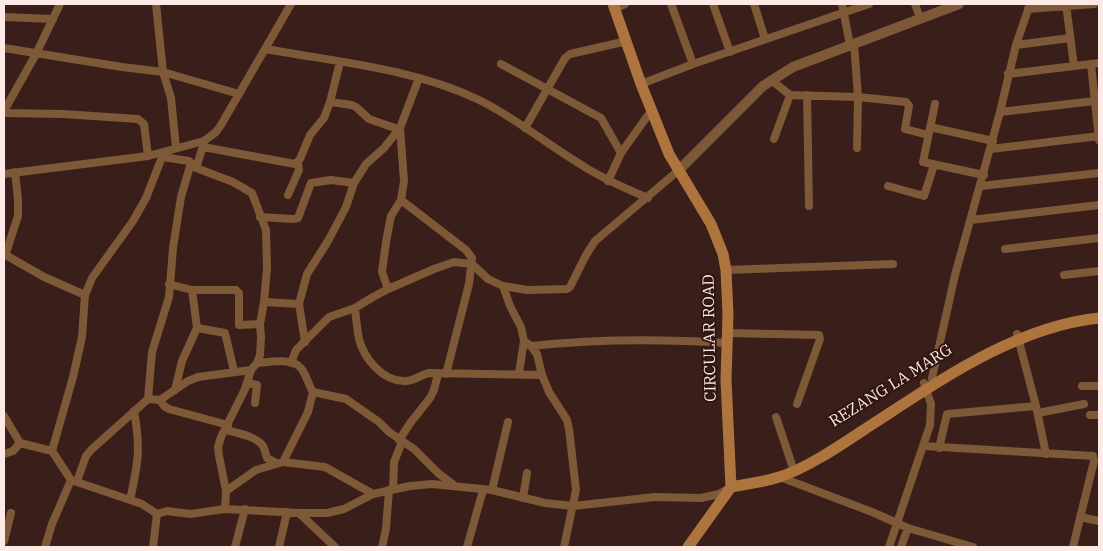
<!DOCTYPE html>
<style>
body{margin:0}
#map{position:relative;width:1103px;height:551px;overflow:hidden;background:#3a1e19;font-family:"IBM Plex Serif",serif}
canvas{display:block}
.frame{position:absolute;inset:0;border:5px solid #fde9e5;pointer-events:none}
</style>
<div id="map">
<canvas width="1103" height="551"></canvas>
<div class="frame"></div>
</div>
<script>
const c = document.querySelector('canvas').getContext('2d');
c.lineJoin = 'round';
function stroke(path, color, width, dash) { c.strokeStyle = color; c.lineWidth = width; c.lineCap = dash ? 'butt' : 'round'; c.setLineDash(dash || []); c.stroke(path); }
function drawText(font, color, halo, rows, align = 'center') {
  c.font = font + ' "IBM Plex Serif",serif'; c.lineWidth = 4; c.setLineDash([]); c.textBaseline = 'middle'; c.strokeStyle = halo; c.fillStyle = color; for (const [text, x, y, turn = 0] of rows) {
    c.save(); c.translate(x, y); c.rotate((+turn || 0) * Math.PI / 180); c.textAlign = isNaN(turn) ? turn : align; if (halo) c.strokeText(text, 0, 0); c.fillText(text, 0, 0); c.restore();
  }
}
stroke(new Path2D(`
 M 156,4 L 163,72 L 171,98 L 176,148
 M 671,4 L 693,64
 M 713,4 L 730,52
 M 754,4 L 765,39
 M 842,4 L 850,45
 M 915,4 L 920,18
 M 1066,4 L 1074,66
 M 614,9 L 625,4
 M 1028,9 L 1094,4
 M 4,17 L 53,19
 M 854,43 L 858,97 L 857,148
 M 1016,45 L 1070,38
 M 4,48 L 122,67 L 163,72 L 239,94
 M 266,49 C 336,62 411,68 477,99 C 513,116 545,143 580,164 C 601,178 624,188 648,198
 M 501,64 L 601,118 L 621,153
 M 1091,64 L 1099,140
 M 1008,74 L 1099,63
 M 771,80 L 790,95 L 858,97 L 906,102 L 909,106 L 905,129 L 928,135
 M 641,84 L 693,64 L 869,4
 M 807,95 L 809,206
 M 330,102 L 340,62
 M 935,104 L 923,162 L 984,175
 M 4,111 L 36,54 L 60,4
 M 1000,112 L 1095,101
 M 4,113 L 63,114 L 138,119 L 144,124 L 148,156
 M 930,127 L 993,141
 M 525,128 L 565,58 L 570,54 L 627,41
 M 774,139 L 790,95
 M 203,147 L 295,164 L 300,159 L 310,135 L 324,118 L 330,102 L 352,105 L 356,107 L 369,119 L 398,129
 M 991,149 L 1099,136
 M 191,166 L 233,182 L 252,193 L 266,230 L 267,268 L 264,302 L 260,324 L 261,337 L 260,355 L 257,363 L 251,370 L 245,389 L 221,437 L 218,447 L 219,456 L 226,491 L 225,509
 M 196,168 L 204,143
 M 4,174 L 148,156 L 204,141 L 216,132 L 221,125 L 291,4
 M 608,181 L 621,153 L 651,111
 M 888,186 L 924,196 L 934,165
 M 981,186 L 1099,173
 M 288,195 L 299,170 L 298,162
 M 401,200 L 466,250 L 472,258 L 469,284 L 446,374
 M 260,217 L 293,219 L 298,218 L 311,183 L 331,180 L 354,183
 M 971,220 L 1099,205
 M 1005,249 L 1099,238
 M 4,254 L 44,277 L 85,295
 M 5,256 L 18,216 L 18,199 L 15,172
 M 726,270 L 893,264
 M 1064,275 L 1099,271
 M 169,284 L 192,290 L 197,328 L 182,361 L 175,390
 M 503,286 L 510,306 L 521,327 L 524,341 L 531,346 L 537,354 L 542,375 L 549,392 L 567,420 L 569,429 L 576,490 L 564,547
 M 388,289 L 382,272 L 386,242 L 391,216 L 401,200 L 404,181 L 400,128 L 419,78
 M 192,290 L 236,290 L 239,293 L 239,325 L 260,324
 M 264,302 L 299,304
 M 355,308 C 356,319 357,329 359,339 C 364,359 383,381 404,381 C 414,382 419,375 429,373 L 542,375
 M 197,328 L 225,333 L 234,371
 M 728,333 L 819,335 L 820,339 L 797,404
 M 1017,334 L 1036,406 L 1046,454
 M 305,342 L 299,304 L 307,274 L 328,241 L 346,207 L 354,183 L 366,164 L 384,148 L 400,128
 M 531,346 C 596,339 661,339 727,343
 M 257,363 C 269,362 291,358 300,367 C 306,373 308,384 313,392 L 346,399 L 379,422 L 389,432 L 414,449 L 438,473 L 455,486
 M 291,363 L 296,350 L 329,317 L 355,308 L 373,297 L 388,289 L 434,269 L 454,262 L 472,264 L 488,279 L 503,286 L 527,290 L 567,289 L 570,287 L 586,255 L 595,241 L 679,170
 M 519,373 L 524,341
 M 932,378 L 955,275 L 1000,112 L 1016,45 L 1030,4
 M 247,383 L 257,385 L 255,403
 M 1082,386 L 1099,386
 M 148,399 L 152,352 L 169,297 L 173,248 L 181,197 L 191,163 L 189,161 L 162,157
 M 160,400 L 164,406 L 169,409 L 228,425
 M 1038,413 L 1084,404
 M 1090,415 L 1099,415
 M 4,416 L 20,443 L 52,451 L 71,480 L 142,504 L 157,514
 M 776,417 L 792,465
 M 226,430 C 237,433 256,436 263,446 C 265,450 266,455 267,458 L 276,463
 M 399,440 L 411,422 L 430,398 L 434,390 L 438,374
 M 923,446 L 1093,456 L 1094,461 L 1073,547
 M 939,448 L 947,414 L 1036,406
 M 52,451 L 73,377 L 82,337 L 85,295 L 92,278 L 133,221 L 146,198 L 164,152
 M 4,454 L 13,451 L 20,443
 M 283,462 L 308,412 L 313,392
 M 780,477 L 872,512 L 908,528 L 973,547
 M 77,481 L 86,456 L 92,449 L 148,399 L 160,400 L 188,381 L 198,377 L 251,370
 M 393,489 L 394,462 L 402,442
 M 492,490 L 508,422
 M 226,491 L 256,470 L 283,462 L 325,467 L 373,494
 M 523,498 L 527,473
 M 130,500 C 138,464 141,448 134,411
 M 299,513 L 335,547
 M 1080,517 L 1099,521
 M 4,541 L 11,513
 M 45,547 L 52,524 L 71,480
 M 153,547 L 157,514 L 167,511 L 190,514 L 225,509 L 299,513 L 327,513 L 344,509 L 373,494 L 410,486 L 432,484 L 492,490 L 545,503 L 573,506 L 655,497 L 701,498 L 719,494 L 728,489
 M 235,547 L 245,509
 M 279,547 L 287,512
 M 382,547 L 386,529 L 389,490
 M 467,547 L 483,490
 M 889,547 L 930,425 L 931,404 L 924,383
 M 901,547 L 908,528`), '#7d5938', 8);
stroke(new Path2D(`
 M 679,170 L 763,86 L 793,67 L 959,4`), '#7d5938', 10);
stroke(new Path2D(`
 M 613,4 L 641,84 L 669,154 L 711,224 L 723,254 L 726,270 L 728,314 L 726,380 L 731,487
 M 731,487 C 747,484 764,482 779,477 C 806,469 844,443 868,427 C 938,382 1014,327 1099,318
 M 688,547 L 731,487`), '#ae743d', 11);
drawText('16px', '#fde9e5', '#2f1510', [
 ["CIRCULAR ROAD",710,338,-91],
 ["REZANG LA MARG",891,386,-32]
]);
</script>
